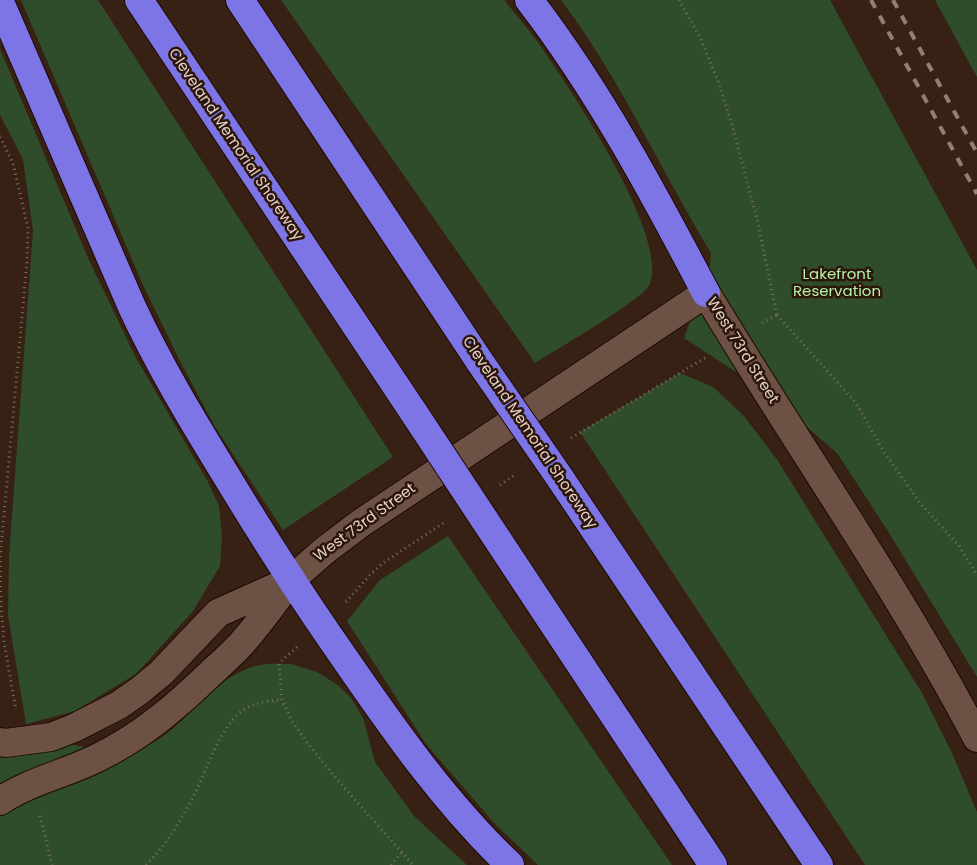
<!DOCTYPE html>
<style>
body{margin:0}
canvas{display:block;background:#372014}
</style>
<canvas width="977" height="865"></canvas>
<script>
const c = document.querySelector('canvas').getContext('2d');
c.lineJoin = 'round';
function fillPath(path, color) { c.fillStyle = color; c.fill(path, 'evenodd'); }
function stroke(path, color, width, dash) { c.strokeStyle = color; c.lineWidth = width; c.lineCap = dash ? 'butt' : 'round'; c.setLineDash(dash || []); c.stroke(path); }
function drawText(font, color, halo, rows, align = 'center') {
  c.font = font + ' Poppins,sans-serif'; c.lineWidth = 5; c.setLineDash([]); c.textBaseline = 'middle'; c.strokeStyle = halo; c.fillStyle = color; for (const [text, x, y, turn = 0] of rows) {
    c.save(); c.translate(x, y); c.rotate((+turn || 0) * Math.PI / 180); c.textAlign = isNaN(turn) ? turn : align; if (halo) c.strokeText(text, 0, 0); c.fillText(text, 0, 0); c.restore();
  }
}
fillPath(new Path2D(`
 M 21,0 L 98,0 L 393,457 L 283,530 L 215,427 L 182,365 L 143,285 Z
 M 281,0 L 504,0 C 515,14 527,27 537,41 C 567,84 669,234 650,284 C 644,299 554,351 535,363 Z
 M 561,0 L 830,0 L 977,270 L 977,677 L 886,528 L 837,453 L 765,391 L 684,338 L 709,271 L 711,253 C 660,169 620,78 561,0 Z
 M 935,0 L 977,0 L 977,77 Z
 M 0,49 L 88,258 L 135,356 L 207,480 L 219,506 L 222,536 L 220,566 L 193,611 L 136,674 L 75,711 L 26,724 L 8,615 L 9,556 L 33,231 L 23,159 L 0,115 Z
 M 680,373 L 713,387 L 744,416 L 778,461 L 922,693 L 952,753 L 977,812 L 977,865 L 865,865 L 580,432 Z
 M 448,536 L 672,865 L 538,865 L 495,824 L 426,744 L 347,621 L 380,580 Z
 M 291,664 L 317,672 L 338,685 L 351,698 L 363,718 L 375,762 L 414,816 L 467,865 L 0,865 L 0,729 L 129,757 C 140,751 151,744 162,737 C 194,714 219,673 260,665 C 270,663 281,664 291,664 Z`), '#2f4d2b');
const street = new Path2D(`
 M 0,742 L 6,743 L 51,737 L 74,728 L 119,705 L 139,691 L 161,673 L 218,613 L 287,582
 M 0,801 C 30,781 65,774 97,758 C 141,737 177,706 212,672 C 222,663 233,653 242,643 C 260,623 275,601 291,580`);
const secondary = new Path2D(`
 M 291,580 L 324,551 L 361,523 L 706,293 C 795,442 896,584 977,738`);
const highway = new Path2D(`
 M 139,0 L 414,413
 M 240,0 L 480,362
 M 529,0 C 599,91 653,192 706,293
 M 0,2 L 132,307 C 159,365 191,418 224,472 C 262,535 301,596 343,656 C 394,730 445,803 510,865
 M 560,478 L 819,865
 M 484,519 L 713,865`);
stroke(street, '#1d0801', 30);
stroke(secondary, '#1d0801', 30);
stroke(highway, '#1d0801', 30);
stroke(new Path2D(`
 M 679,0 L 700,37 L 718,81 L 732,125 L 757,219 L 777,315
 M 0,137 L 13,163 L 28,229 L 27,262 L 0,559 L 1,605 L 4,642 L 16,710
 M 777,315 L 856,403 L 884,452 L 920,503 L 959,546 L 977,575
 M 762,323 L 777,315
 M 571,438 L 705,358
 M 500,485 L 516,474
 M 346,602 L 370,575 L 383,563 L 445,522
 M 297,647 L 279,663 L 282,700 L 292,721 L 308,744 L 341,784 L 413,865
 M 40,816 L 52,865
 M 146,865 C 167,845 182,818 195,793 C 209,766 218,730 242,711 C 254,702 268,701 282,700
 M 391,865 L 402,852`), '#816d63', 3, [1, 4]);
stroke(street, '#6c5144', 28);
stroke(secondary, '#6c5144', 28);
stroke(highway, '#7d75e6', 28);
stroke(new Path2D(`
 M 871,0 L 977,194
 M 893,0 L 977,153`), '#927e75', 4, [9, 9]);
const highwayBridge = new Path2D(`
 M 480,362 L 560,478
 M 414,413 L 484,519`);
stroke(highwayBridge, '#1d0801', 30, []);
stroke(highwayBridge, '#7d75e6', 28);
drawText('15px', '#e1d1ca', '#2c160a', [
 ["Cleveland Memorial Shoreway",235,145,56],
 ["West 73rd Street",742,351,58],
 ["Cleveland Memorial Shoreway",529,433,56],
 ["West 73rd Street",365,523,-36]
]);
drawText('15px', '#b3f3ab', '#2c160a', [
 ["Lakefront",837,275],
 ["Reservation",837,292]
]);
</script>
